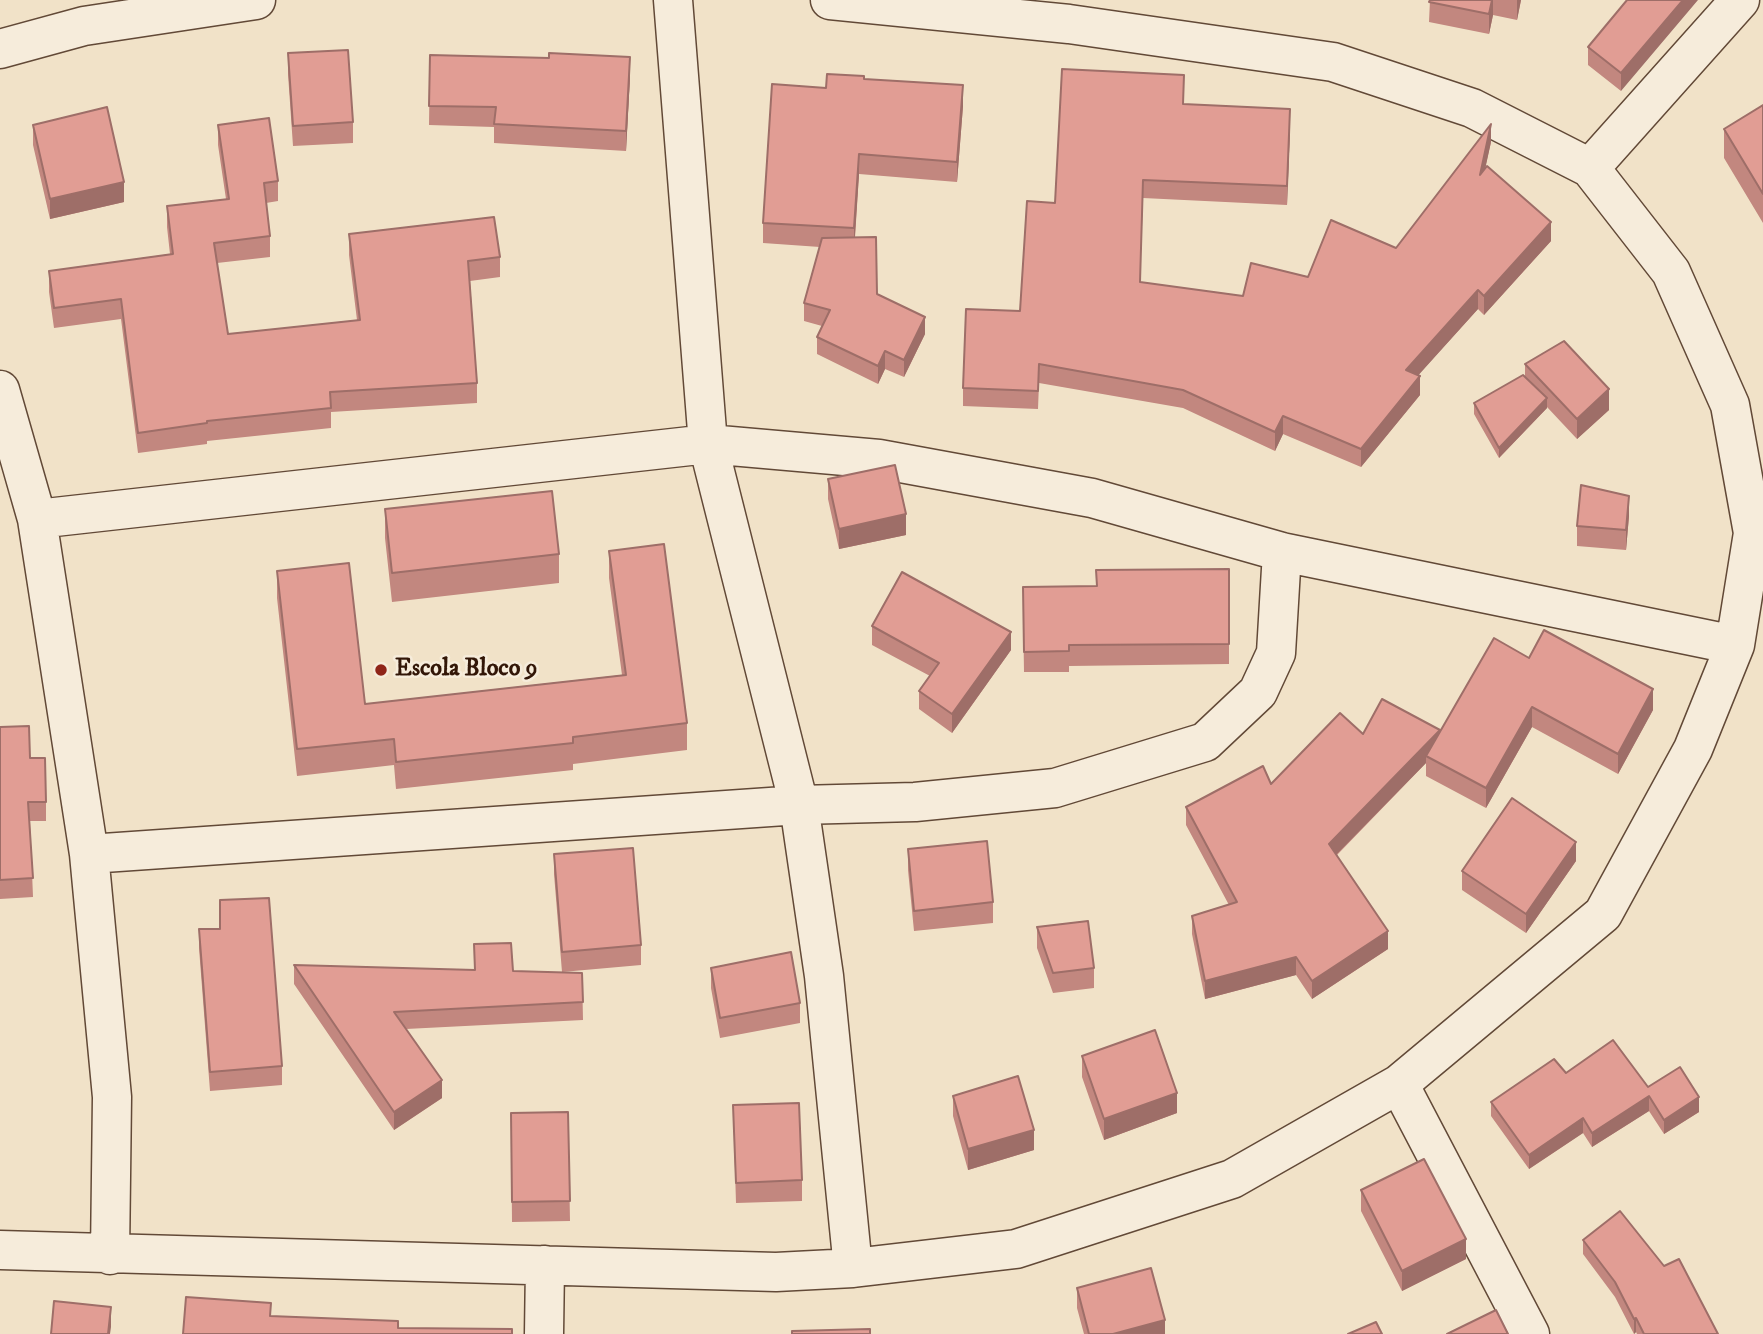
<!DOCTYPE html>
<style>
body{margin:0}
canvas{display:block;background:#f1e2c8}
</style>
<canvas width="1763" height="1334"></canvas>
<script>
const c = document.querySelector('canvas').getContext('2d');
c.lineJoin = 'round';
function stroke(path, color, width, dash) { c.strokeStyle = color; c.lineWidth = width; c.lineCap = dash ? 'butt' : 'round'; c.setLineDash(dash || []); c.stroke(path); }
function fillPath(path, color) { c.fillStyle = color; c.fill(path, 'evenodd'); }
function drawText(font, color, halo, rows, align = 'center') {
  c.font = font + ' "IM FELL DW Pica",serif'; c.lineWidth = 5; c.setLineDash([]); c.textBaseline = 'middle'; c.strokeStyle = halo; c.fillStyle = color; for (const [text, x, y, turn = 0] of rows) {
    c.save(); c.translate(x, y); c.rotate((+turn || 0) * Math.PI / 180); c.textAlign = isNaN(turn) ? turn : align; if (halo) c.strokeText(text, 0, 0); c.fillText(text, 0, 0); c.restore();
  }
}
const minor = new Path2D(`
 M 830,0 L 1069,24 L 1333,62 L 1472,108 L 1590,168 L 1671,272 L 1730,405 L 1753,533 L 1735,645 L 1693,749 L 1603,914 L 1399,1084 L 1232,1179 L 1016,1249 L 853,1268
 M 0,49 L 84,26 L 256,0
 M 1590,168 L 1740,0
 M 0,390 L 37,519 L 89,854 L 112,1097 L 110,1255
 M 37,519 L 708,444 L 879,459 L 1092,498 L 1282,552 L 1735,645
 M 89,854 L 799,805 L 915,802 L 1055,788 L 1205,742 L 1258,692 L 1276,653 L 1282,552
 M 1399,1084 L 1530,1334
 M 0,1250 L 776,1272 L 853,1268 L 824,976 L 799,805 L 708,444 L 673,0
 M 544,1334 L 545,1265`);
stroke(minor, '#624937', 41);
stroke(minor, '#f6ecdb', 38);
fillPath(new Path2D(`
 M 1430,0 L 1521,0 L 1517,20 L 1493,15 L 1489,34 L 1429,22 Z
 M 1627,0 L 1621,91 L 1588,65 L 1588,47 Z
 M 288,53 L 353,122 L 353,143 L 293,146 L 288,74 Z
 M 430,55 L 630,77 L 626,151 L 494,143 L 494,127 L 429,125 Z
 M 864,79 L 963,106 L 957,182 L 859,174 L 855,238 L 877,294 L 925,334 L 904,377 L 885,369 L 878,384 L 817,354 L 817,337 L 822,326 L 804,321 L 804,303 L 820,247 L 763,243 L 763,223 L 826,88 Z
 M 1184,104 L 1290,128 L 1287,205 L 1143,198 L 1140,282 L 1243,296 L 1308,277 L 1396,248 L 1491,142 L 1485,168 L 1551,241 L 1484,315 L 1478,309 L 1418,375 L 1420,395 L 1361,467 L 1283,434 L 1275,451 L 1183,408 L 1039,383 L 1038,409 L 963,406 L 963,388 L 1020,311 L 1055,203 Z
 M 1763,105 L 1763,223 L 1724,158 L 1724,129 Z
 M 33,125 L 124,202 L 50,219 L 33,145 Z
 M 218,125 L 278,181 L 278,201 L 266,203 L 270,236 L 270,257 L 217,263 L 228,334 L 357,320 L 349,255 L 349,234 L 500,257 L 500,277 L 470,281 L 477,383 L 477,403 L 331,412 L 331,428 L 207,441 L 207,444 L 138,453 L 121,319 L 54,328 L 49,292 L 49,271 L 170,254 L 167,227 L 167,206 L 226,199 L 218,145 Z
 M 1525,364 L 1609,410 L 1577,439 L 1547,407 L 1547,408 L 1499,458 L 1474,414 L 1474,403 L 1525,377 Z
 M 828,479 L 906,535 L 839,549 L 828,499 Z
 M 385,509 L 559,554 L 559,583 L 392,602 L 385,538 Z
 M 1629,516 L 1626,550 L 1577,546 L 1577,526 Z
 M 609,551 L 687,723 L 687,750 L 573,764 L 573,770 L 396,789 L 394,765 L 297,776 L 277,598 L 277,571 L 365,704 L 622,675 L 609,578 Z
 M 1229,569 L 1229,664 L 1069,666 L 1069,672 L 1024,672 L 1023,607 L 1097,586 Z
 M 872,626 L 1011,650 L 952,733 L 919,709 L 919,691 L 930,676 L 872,645 Z
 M 1529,658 L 1653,710 L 1618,774 L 1532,727 L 1486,808 L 1426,776 L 1426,763 L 1337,855 L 1388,949 L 1312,999 L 1296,975 L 1205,999 L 1192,934 L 1192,916 L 1229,905 L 1186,825 L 1186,807 L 1271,784 L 1363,734 L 1440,730 Z
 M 0,727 L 30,758 L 46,802 L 46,821 L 30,821 L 33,897 L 0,899 Z
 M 908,849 L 993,902 L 993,923 L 914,931 L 908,870 Z
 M 554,854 L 641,945 L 641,965 L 562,972 L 554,874 Z
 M 1576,861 L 1526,933 L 1462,890 L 1462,871 Z
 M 220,900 L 282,1066 L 282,1085 L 210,1091 L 199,948 L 199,929 L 220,929 Z
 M 1037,927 L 1094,968 L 1094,988 L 1053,993 L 1037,948 Z
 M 474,944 L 513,971 L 582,973 L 583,1020 L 406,1029 L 442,1098 L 394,1130 L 294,984 L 294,965 L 474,970 Z
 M 711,968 L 800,1003 L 800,1023 L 720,1038 L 711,988 Z
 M 1082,1056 L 1177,1113 L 1104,1140 L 1082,1077 Z
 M 1566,1073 L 1648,1087 L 1699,1112 L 1664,1134 L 1649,1111 L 1592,1147 L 1583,1133 L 1529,1169 L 1491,1116 L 1491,1102 Z
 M 953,1096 L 1034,1150 L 968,1170 L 953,1116 Z
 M 733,1105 L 802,1180 L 802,1201 L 736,1203 Z
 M 568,1112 L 570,1221 L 512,1222 L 511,1113 Z
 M 1361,1190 L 1466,1259 L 1402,1291 L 1361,1211 Z
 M 1583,1240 L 1718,1334 L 1637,1334 L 1636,1332 L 1634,1334 L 1615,1297 L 1583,1254 Z
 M 1077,1288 L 1165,1334 L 1084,1334 L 1077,1308 Z`), '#c2877f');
fillPath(new Path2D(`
 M 1492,0 L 1493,0 L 1493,15 L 1489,34 L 1489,14 Z
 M 1517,0 L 1521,0 L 1517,20 Z
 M 1683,0 L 1698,0 L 1621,91 L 1621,73 Z
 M 630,57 L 630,77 L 626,151 L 626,131 Z
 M 963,85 L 963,106 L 957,182 L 957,162 Z
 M 1290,109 L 1290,128 L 1287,205 L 1287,186 Z
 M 1491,124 L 1491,142 L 1480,193 L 1480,175 Z
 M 859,154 L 859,174 L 854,249 L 854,228 Z
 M 124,182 L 124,202 L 50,219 L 50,199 Z
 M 1551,222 L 1551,241 L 1484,315 L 1484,296 Z
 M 1478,290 L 1478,309 L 1406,389 L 1406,370 Z
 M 925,317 L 925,334 L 904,377 L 904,360 Z
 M 885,351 L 885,369 L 878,384 L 878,366 Z
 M 1420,376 L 1420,395 L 1361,467 L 1361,449 Z
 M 1609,389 L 1609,410 L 1577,439 L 1577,419 Z
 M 1547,398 L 1547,408 L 1499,458 L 1499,448 Z
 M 1283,416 L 1283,434 L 1275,451 L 1275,432 Z
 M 1629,496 L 1629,516 L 1626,550 L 1626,530 Z
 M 906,514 L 906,535 L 839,549 L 839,529 Z
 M 1011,632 L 1011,650 L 952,733 L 952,714 Z
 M 1653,689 L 1653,710 L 1618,774 L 1618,754 Z
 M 1532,707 L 1532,727 L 1486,808 L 1486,788 Z
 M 1440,730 L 1430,758 L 1426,756 L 1426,763 L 1329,862 L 1329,844 Z
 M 1576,842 L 1576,861 L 1526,933 L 1526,914 Z
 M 1388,931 L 1388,949 L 1312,999 L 1312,981 Z
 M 1296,957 L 1296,975 L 1205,999 L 1205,981 Z
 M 442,1080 L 442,1098 L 394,1130 L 394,1112 Z
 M 1177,1093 L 1177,1113 L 1104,1140 L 1104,1119 Z
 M 1649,1096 L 1649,1111 L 1592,1147 L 1592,1133 Z
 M 1699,1097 L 1699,1112 L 1664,1134 L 1664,1120 Z
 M 1583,1118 L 1583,1133 L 1529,1169 L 1529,1155 Z
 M 1034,1130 L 1034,1150 L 968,1170 L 968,1149 Z
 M 1466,1239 L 1466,1259 L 1402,1291 L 1402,1271 Z
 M 111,1307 L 111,1327 L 110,1334 L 108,1334 Z
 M 1636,1318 L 1636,1332 L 1634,1334 L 1634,1319 Z
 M 1165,1320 L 1165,1334 L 1113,1334 Z`), '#9e6e68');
const building = new Path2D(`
 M 1430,0 L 1492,0 L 1489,14 L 1429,2 Z
 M 1627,0 L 1683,0 L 1621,73 L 1588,47 Z
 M 348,50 L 353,122 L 293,126 L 288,53 Z
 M 549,53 L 630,57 L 626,131 L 494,124 L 496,107 L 429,106 L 430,55 L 549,58 Z
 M 1062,69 L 1184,75 L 1183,104 L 1290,109 L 1287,186 L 1143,180 L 1140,282 L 1243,296 L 1251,263 L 1308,277 L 1331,220 L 1396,248 L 1491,124 L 1480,175 L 1487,166 L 1551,222 L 1484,296 L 1478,290 L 1406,370 L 1420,376 L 1361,449 L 1283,416 L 1275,432 L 1183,390 L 1039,364 L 1038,391 L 963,388 L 966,309 L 1020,311 L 1027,201 L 1055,203 Z
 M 827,74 L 864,76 L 864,79 L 963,85 L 957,162 L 859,154 L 854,228 L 763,223 L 772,84 L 826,88 Z
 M 1763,105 L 1763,194 L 1724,129 Z
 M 107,107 L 124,182 L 50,199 L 33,125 Z
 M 269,118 L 278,181 L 264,183 L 270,236 L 214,243 L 228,334 L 360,320 L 349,234 L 494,217 L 500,257 L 468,261 L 477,383 L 330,392 L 331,408 L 207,421 L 207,423 L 138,433 L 121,299 L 54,308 L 49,271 L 173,254 L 167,206 L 229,199 L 218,125 Z
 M 876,237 L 877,294 L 925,317 L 904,360 L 885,351 L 878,366 L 817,337 L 830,310 L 804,303 L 822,238 Z
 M 1564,341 L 1609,389 L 1577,419 L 1525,364 Z
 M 1523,375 L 1547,398 L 1499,448 L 1474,403 Z
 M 895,465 L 906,514 L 839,529 L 828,479 Z
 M 1581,485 L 1629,496 L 1626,530 L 1577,526 Z
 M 552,491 L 559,554 L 392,573 L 385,509 Z
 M 664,544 L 687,723 L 573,737 L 573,743 L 396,762 L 394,739 L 297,749 L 277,571 L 349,563 L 365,704 L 626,675 L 609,551 Z
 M 1229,569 L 1229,644 L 1069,645 L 1069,651 L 1024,652 L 1023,587 L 1097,586 L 1096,570 Z
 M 902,572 L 1011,632 L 952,714 L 919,691 L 939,663 L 872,626 Z
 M 1544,630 L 1653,689 L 1618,754 L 1532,707 L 1486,788 L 1426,756 L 1494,638 L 1529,658 Z
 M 1382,699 L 1440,730 L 1329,844 L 1388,931 L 1312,981 L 1296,957 L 1205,981 L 1192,916 L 1237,902 L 1186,807 L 1263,766 L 1271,784 L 1340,713 L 1363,734 Z
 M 29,726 L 30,758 L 45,758 L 46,802 L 28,802 L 33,878 L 0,880 L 0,727 Z
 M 1512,798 L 1576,842 L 1526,914 L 1462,871 Z
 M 987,841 L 993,902 L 914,911 L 908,849 Z
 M 633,848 L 641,945 L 562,952 L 554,854 Z
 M 269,898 L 282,1066 L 210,1072 L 199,929 L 220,929 L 220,900 Z
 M 1088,921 L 1094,968 L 1053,973 L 1037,927 Z
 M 511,943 L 513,971 L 582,973 L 583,1002 L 394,1012 L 442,1080 L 394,1112 L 294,965 L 475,970 L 474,944 Z
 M 791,952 L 800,1003 L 720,1018 L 711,968 Z
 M 1155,1030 L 1177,1093 L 1104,1119 L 1082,1056 Z
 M 1613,1040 L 1648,1087 L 1680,1067 L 1699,1097 L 1664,1120 L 1649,1096 L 1592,1133 L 1583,1118 L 1529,1155 L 1491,1102 L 1554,1059 L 1566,1073 Z
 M 1018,1076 L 1034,1130 L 968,1149 L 953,1096 Z
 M 799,1103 L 802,1180 L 736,1183 L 733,1105 Z
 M 568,1112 L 570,1201 L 512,1202 L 511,1113 Z
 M 1424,1159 L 1466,1239 L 1402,1271 L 1361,1190 Z
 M 1620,1211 L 1664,1266 L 1679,1259 L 1718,1334 L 1644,1334 L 1636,1318 L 1634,1319 L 1615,1282 L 1583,1240 Z
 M 1151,1268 L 1165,1320 L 1113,1334 L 1089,1334 L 1077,1288 Z
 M 186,1297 L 271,1303 L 270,1316 L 398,1321 L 398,1328 L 512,1329 L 512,1334 L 183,1334 Z
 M 54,1301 L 111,1307 L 108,1334 L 51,1334 Z
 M 1496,1310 L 1508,1334 L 1447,1334 Z
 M 1376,1322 L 1382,1334 L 1348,1334 Z
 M 870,1329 L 870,1334 L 792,1334 L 792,1331 Z`);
fillPath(building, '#e19d94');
stroke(building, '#9e6e68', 2);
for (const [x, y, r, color] of [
 [381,670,7,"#8f2418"]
]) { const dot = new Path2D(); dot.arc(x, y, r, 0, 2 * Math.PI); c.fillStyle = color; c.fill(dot); stroke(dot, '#f6ecdb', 2.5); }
drawText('bold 24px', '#321607', '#f6ecdb', [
 ["Escola Bloco 9",395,670]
], 'left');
</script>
